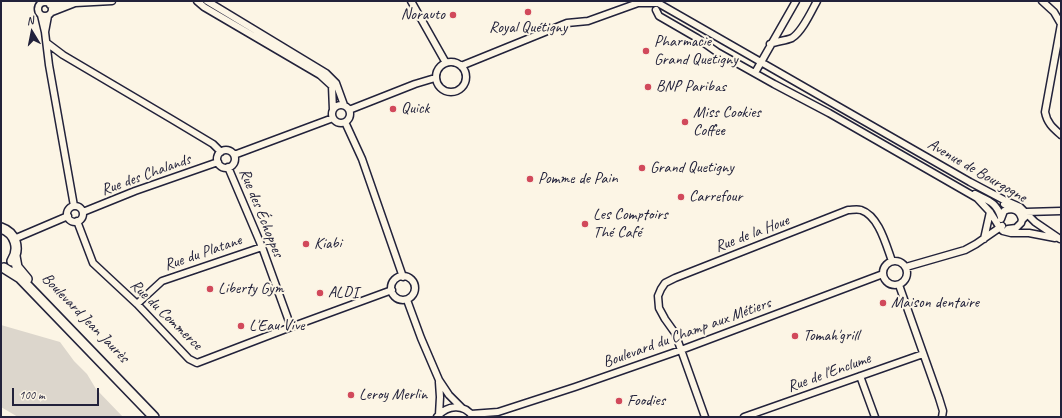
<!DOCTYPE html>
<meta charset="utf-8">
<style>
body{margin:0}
#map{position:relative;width:1062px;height:418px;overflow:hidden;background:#fcf5e5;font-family:Caveat,sans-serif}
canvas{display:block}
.frame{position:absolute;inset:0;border:2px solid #22223b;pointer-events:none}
.north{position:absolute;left:12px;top:12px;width:40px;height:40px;-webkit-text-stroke:3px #fcf5e5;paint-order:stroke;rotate:350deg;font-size:11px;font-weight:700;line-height:16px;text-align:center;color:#22223b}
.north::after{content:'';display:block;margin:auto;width:14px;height:18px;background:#22223b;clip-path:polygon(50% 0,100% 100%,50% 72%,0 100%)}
.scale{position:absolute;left:12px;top:388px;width:87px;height:18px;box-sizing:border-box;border:2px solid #22223b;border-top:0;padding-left:5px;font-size:12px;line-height:14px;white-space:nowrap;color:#22223b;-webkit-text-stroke:3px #fcf5e5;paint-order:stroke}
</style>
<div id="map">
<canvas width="1062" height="418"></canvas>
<div class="frame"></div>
<div class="north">N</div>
<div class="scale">100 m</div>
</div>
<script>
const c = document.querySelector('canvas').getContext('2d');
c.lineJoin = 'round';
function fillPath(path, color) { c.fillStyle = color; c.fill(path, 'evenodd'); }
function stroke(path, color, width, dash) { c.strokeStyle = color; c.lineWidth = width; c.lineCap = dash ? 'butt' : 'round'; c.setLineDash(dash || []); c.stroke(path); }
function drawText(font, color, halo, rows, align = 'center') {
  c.font = font + ' Caveat,sans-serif'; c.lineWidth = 4; c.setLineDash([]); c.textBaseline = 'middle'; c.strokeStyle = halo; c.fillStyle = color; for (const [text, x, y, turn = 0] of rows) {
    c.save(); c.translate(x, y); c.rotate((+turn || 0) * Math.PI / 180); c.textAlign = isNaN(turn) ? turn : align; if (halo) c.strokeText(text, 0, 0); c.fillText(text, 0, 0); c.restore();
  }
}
fillPath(new Path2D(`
 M 1,325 L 60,342 L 74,361 L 87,374 L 96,389 L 123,417 L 18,417 L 1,407 Z`), '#dcd6cc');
const street = new Path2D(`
 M 197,1 L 204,7 L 320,75 L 332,86 L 333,110
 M 207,1 L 326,73 L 336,83 L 344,105
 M 411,1 L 446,63
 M 1042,1 L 1054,12 L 1061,24 L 1045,112 C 1047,123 1053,128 1061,135
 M38 9a7 7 0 1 1 14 0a7 7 0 1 1-14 0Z
 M 75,3 L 112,1
 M 50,5 L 67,3 L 75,3 L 52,12
 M 656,10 L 659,16 L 697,38 L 717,52 L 774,84 L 829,113 L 977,198 L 990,212 L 1000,228 L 1003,231 L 1011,233 L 1029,233 L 1055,238
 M 41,15 L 45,32 L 48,16
 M 45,32 L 49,65 L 74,206
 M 47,43 L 63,55 L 173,120 L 213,144 L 221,152
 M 770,44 C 777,41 785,41 792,38 C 802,32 811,12 817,1
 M436 77a15 15 0 1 1 30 0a15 15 0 1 1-30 0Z
 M 461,66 L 567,23 L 588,21 L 638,3 L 658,3 L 970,182 L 1004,200 L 1020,207 L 1035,222 L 1060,239
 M 756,71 L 796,1
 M332 114a9 9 0 1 1 18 0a9 9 0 1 1-18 0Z
 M 349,110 L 415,84 L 435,78
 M 345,122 L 362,159 L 403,277
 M217 159a9 9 0 1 1 18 0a9 9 0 1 1-18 0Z
 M 234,155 L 333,118
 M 228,167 L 262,247 L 291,327 L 392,290
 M 975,194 C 989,201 996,202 1001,217
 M 1004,204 L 1014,209
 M67 214a8 8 0 1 1 16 0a8 8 0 1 1-16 0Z
 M 83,212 L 135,191 L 218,162
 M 1026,212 L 1061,211
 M 1001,219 L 1004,211 C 1013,207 1020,210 1022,220
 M 77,221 L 93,263 L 137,304 L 189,359 L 197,363 L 291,327
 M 1008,229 L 1016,228 L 1021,223 L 1022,220 L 1029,213
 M 14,239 L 68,216
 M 984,239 L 990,212
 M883 273a12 12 0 1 1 24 0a12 12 0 1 1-24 0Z
 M 906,267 L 965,250 L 976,244 L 1002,226
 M391 288a12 12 0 1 1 24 0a12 12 0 1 1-24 0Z
 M 899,285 L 939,398 L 943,411 L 942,417
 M 407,300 L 421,338 L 439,380 L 449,395 L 462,408
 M 137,304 L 162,281 L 262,247
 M 860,376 L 875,417
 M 471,414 L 498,412 L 575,387 L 681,350 L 883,274
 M 439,415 L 440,397 L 439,382
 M 437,417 C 447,405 464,403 473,417
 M 705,417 L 675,333 L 665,319 L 659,308 L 658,296 L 661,289 L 665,283 L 675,278 L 848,210 C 852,210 857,209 861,210 C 879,216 886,245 892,261
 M 744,417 L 923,354`);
const secondary = new Path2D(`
 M 1,228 C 16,233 20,249 12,261
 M 15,256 L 17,267 L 27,279
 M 4,268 L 20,278 L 154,417`);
stroke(street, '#22223b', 9);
stroke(secondary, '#22223b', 12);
stroke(street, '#fcf5e5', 6);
stroke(secondary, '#fcf5e5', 9);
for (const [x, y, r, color] of [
 [528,12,4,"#d1495b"],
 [453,15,4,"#d1495b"],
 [646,51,4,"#d1495b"],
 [648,87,4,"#d1495b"],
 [393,109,4,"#d1495b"],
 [685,122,4,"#d1495b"],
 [642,168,4,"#d1495b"],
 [530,179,4,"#d1495b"],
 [681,197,4,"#d1495b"],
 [585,224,4,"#d1495b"],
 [306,244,4,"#d1495b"],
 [210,289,4,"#d1495b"],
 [320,293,4,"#d1495b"],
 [883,303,4,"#d1495b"],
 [241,326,4,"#d1495b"],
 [795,336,4,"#d1495b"],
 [351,395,4,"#d1495b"],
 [619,401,4,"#d1495b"]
]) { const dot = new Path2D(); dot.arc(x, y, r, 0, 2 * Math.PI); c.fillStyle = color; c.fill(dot); stroke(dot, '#fcf5e5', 1.5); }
drawText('16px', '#22223b', '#fcf5e5', [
 ["Norauto",445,15,"right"],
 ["Royal Quétigny",528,28,"center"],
 ["Pharmacie",654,42],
 ["Grand Quetigny",654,60],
 ["BNP Paribas",656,87],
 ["Quick",401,109],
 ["Miss Cookies",693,113],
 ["Coffee",693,131],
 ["Grand Quetigny",650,168],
 ["Pomme de Pain",538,179],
 ["Carrefour",689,197],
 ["Les Comptoirs",593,215],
 ["Thé Café",593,233],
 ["Kiabi",314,244],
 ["Liberty Gym",218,289],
 ["ALDI",328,293],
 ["Maison dentaire",891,303],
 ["L'Eau Vive",249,326],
 ["Tomah'grill",803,336],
 ["Leroy Merlin",359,395],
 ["Foodies",627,401]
], 'left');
drawText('16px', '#22223b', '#fcf5e5', [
 ["Avenue de Bourgogne",977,171,30],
 ["Rue des Chalands",146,175,-20],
 ["Rue des Échoppes",261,213,68],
 ["Rue de la Houe",752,234,-21],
 ["Rue du Platane",203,253,-19],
 ["Rue du Commerce",166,315,44],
 ["Boulevard Jean Jaurès",85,318,46],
 ["Boulevard du Champ aux Métiers",687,333,-20],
 ["Rue de l'Enclume",829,373,-20]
]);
</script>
